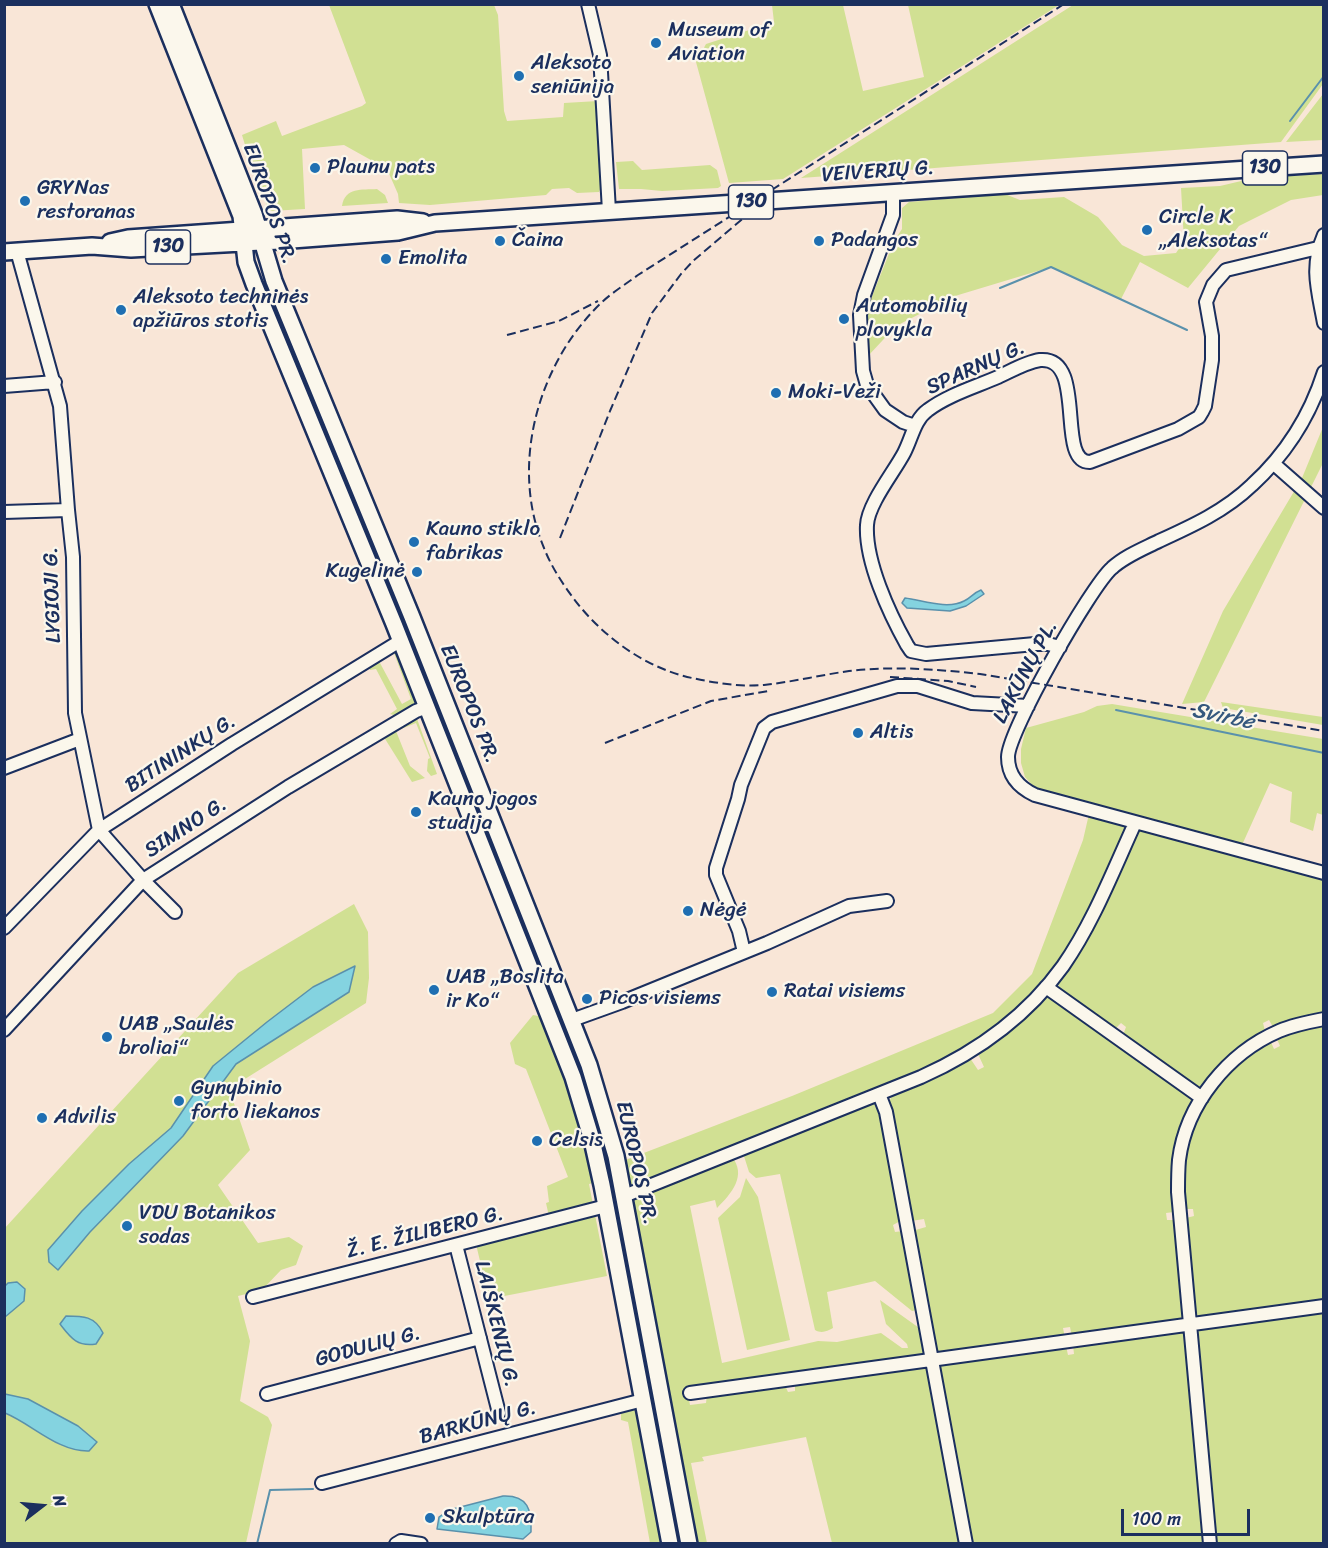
<!DOCTYPE html>
<meta charset="utf-8">
<style>
body{margin:0}
#map{position:relative;width:1328px;height:1548px;overflow:hidden;background:#f9e6d7;font-family:Sriracha,sans-serif}
canvas{display:block}
.frame{position:absolute;inset:0;border:6px solid #1b2f5e;pointer-events:none}
.north{position:absolute;left:12px;top:1476px;width:60px;height:60px;-webkit-text-stroke:4px #fbf7ec;paint-order:stroke;rotate:74deg;font-size:16px;font-weight:700;line-height:24px;text-align:center;color:#1b2f5e}
.north::after{content:'';display:block;margin:auto;width:21px;height:27px;background:#1b2f5e;clip-path:polygon(50% 0,100% 100%,50% 72%,0 100%)}
.scale{position:absolute;left:1121px;top:1509px;width:129px;height:27px;box-sizing:border-box;border:3px solid #1b2f5e;border-top:0;padding-left:8px;font-size:18px;line-height:21px;white-space:nowrap;color:#1b2f5e;-webkit-text-stroke:4px #fbf7ec;paint-order:stroke}
</style>
<div id="map">
<canvas width="1328" height="1548"></canvas>
<div class="frame"></div>
<div class="north">N</div>
<div class="scale">100 m</div>
</div>
<script>
const c = document.querySelector('canvas').getContext('2d');
c.lineJoin = 'round';
function fillPath(path, color) { c.fillStyle = color; c.fill(path, 'evenodd'); }
function stroke(path, color, width, dash) { c.strokeStyle = color; c.lineWidth = width; c.lineCap = dash ? 'butt' : 'round'; c.setLineDash(dash || []); c.stroke(path); }
function drawText(font, color, halo, rows, align = 'center') {
  c.font = font + ' Sriracha,sans-serif'; c.lineWidth = 4.5; c.setLineDash([]); c.textBaseline = 'middle'; c.strokeStyle = halo; c.fillStyle = color; for (const [text, x, y, turn = 0] of rows) {
    c.save(); c.translate(x, y); c.rotate((+turn || 0) * Math.PI / 180); c.textAlign = isNaN(turn) ? turn : align; if (halo) c.strokeText(text, 0, 0); c.fillText(text, 0, 0); c.restore();
  }
}
fillPath(new Path2D(`
 M 329,5 L 494,5 L 498,15 L 504,111 L 507,121 L 563,117 L 564,103 L 598,101 L 603,182 L 599,192 L 577,193 L 569,188 L 552,189 L 546,195 L 430,205 L 399,203 L 398,194 L 387,169 L 344,145 L 302,149 L 305,209 L 271,211 L 267,206 L 252,168 L 242,135 L 276,121 L 282,136 L 362,106 L 366,103 Z
 M 772,5 L 843,5 L 863,91 L 924,77 L 908,5 L 1059,5 L 783,179 L 729,183 L 696,62 L 706,44 L 774,22 Z
 M 1073,5 L 1323,5 L 1323,84 L 1281,142 L 801,178 Z
 M 1323,94 L 1323,140 L 1286,142 Z
 M 633,161 L 642,170 L 710,165 L 717,170 L 721,186 L 718,188 L 662,191 L 641,189 L 619,189 L 616,162 Z
 M 1323,174 L 1323,195 L 1291,200 L 1239,226 L 1188,288 L 1140,262 L 1121,299 L 1051,267 L 955,296 L 896,326 L 868,356 L 865,319 L 867,309 L 894,241 L 902,229 L 902,208 L 909,202 L 1005,194 L 1020,200 L 1064,197 L 1098,217 L 1122,245 L 1144,256 L 1176,253 L 1184,241 L 1181,188 L 1220,186 L 1254,178 Z
 M 377,189 L 385,195 L 388,203 L 342,206 C 345,187 362,190 377,189 Z
 M 309,398 L 313,399 L 383,570 L 393,586 L 409,625 L 407,630 L 402,629 L 308,401 Z
 M 1323,427 L 1323,463 L 1204,702 L 1182,704 L 1223,611 L 1302,478 Z
 M 412,648 L 416,651 L 455,749 L 476,790 L 523,914 L 517,916 L 411,652 Z
 M 394,653 L 399,653 L 418,702 L 414,707 L 398,716 L 390,714 L 397,709 L 376,669 L 370,670 L 369,667 L 377,661 L 380,663 L 402,704 L 411,699 Z
 M 1221,702 L 1323,717 L 1323,725 L 1223,708 Z
 M 1112,704 L 1323,739 L 1323,815 L 1317,813 L 1313,831 L 1290,822 L 1292,792 L 1270,783 L 1242,845 L 1067,800 L 1035,788 L 1025,777 L 1021,763 L 1021,749 L 1026,728 L 1084,712 L 1097,706 Z
 M 416,716 L 437,774 L 431,776 L 427,771 L 428,759 L 430,758 L 416,723 L 396,731 L 410,766 L 425,778 L 412,782 L 382,734 Z
 M 1089,814 L 1124,823 L 1126,833 C 1104,879 1084,931 1052,971 C 1021,1010 983,1037 942,1063 L 635,1186 L 629,1185 L 623,1161 L 792,1096 L 993,1013 L 1032,974 L 1083,840 Z
 M 1140,829 L 1323,878 L 1323,1013 L 1293,1020 L 1273,1027 L 1269,1020 L 1263,1023 L 1265,1031 C 1240,1046 1222,1064 1202,1086 L 1198,1087 L 1123,1035 L 1126,1027 L 1121,1023 L 1114,1030 L 1060,990 L 1058,984 L 1134,836 Z
 M 354,904 L 368,932 L 369,978 L 366,1003 L 229,1089 L 250,1150 L 218,1185 L 258,1243 L 289,1237 L 303,1246 L 296,1265 L 281,1270 L 262,1290 L 238,1296 L 250,1341 L 240,1401 L 268,1417 L 272,1425 L 246,1543 L 5,1543 L 4,1229 L 238,973 Z
 M 1047,997 L 1051,997 L 1192,1096 L 1193,1103 L 1174,1212 L 1166,1213 L 1167,1220 L 1175,1220 L 1184,1311 L 1180,1321 L 1072,1337 L 1070,1327 L 1063,1328 L 1065,1338 L 942,1355 L 934,1348 L 912,1231 L 926,1227 L 924,1219 L 911,1221 L 889,1102 L 893,1094 L 947,1071 L 970,1058 L 978,1070 L 984,1067 L 978,1054 L 1013,1027 L 1041,1000 Z
 M 533,1015 L 543,1017 L 563,1064 L 597,1182 L 589,1184 L 607,1276 L 489,1299 L 475,1240 L 550,1221 L 546,1203 L 549,1202 L 547,1186 L 568,1177 L 526,1069 L 515,1064 L 510,1043 Z
 M 1323,1023 L 1323,1300 L 1203,1317 L 1195,1314 L 1186,1218 L 1194,1216 L 1193,1209 L 1185,1209 C 1177,1155 1193,1107 1232,1068 C 1242,1057 1257,1049 1270,1040 L 1274,1049 L 1280,1046 L 1276,1037 Z
 M 565,1029 L 568,1029 L 586,1071 L 616,1179 L 606,1180 L 563,1035 Z
 M 869,1103 L 873,1103 L 880,1108 L 902,1220 L 893,1225 L 895,1232 L 903,1231 L 917,1310 L 912,1311 L 875,1281 L 827,1292 L 833,1328 C 827,1331 822,1334 815,1330 L 780,1174 L 756,1178 L 749,1172 L 743,1153 Z
 M 731,1156 C 748,1175 731,1194 717,1208 L 715,1200 L 690,1206 L 722,1363 L 818,1341 L 837,1342 L 881,1333 L 902,1348 L 908,1348 L 907,1344 L 886,1324 L 880,1300 L 922,1330 L 925,1349 L 921,1356 L 687,1389 L 690,1405 L 706,1403 L 707,1395 L 784,1383 L 788,1392 L 795,1391 L 795,1383 L 923,1366 L 928,1370 L 963,1543 L 832,1543 L 806,1437 L 702,1457 L 704,1461 L 691,1463 L 707,1543 L 694,1543 L 632,1205 L 637,1197 L 642,1194 Z
 M 746,1178 L 758,1197 L 790,1340 L 747,1350 L 718,1218 L 740,1197 Z
 M 618,1215 L 621,1216 L 654,1393 L 651,1394 L 649,1393 L 614,1219 Z
 M 1323,1310 L 1323,1543 L 1214,1543 L 1197,1332 L 1200,1328 Z
 M 1178,1332 L 1183,1333 L 1185,1336 L 1205,1543 L 972,1543 L 940,1367 L 946,1364 L 1066,1346 L 1068,1355 L 1074,1354 L 1073,1345 Z
 M 637,1408 L 639,1410 L 665,1543 L 650,1543 L 628,1422 L 621,1420 L 621,1411 Z`), '#d1e093');
const water = new Path2D(`
 M 981,590 L 984,594 L 966,606 L 950,611 L 907,608 L 902,603 L 905,598 C 922,600 947,610 964,601 C 971,598 973,593 981,590 Z
 M 355,966 L 349,992 L 236,1064 L 183,1136 L 90,1232 L 58,1270 L 49,1262 L 48,1250 L 82,1211 L 129,1164 L 171,1128 L 213,1066 L 267,1022 L 313,987 Z
 M 17,1282 L 25,1289 L 24,1301 L 5,1317 L 5,1286 L 8,1283 Z
 M 66,1316 C 83,1316 95,1316 103,1333 L 96,1344 C 77,1347 71,1338 60,1324 Z
 M 5,1394 L 28,1399 L 78,1426 L 97,1442 L 89,1451 C 58,1452 32,1424 5,1413 Z
 M 503,1496 C 528,1495 532,1510 531,1532 L 523,1539 L 437,1529 L 439,1517 L 449,1510 Z`);
fillPath(water, '#84d3e0');
stroke(water, '#5a91ac', 1.5);
stroke(new Path2D(`
 M 1290,121 L 1324,76
 M 1000,288 L 1051,267 L 1187,330
 M 1116,710 L 1324,753
 M 257,1544 L 270,1490 L 313,1489`), '#5a91ac', 2);
const minor = new Path2D(`
 M 588,4 L 600,55 L 609,211
 M 893,193 L 893,215 L 864,295 L 860,315 L 863,371 L 867,385 L 885,410 L 903,422 L 915,426
 M 1324,235 C 1310,267 1318,290 1324,323
 M 17,251 L 60,406 L 68,510 L 73,557 L 75,713 L 99,830 L 143,880 L 175,912
 M 1324,372 C 1310,416 1286,454 1252,485 C 1225,511 1192,526 1159,541 C 1143,549 1125,556 1112,568 C 1091,586 1008,732 1008,757 C 1008,776 1020,788 1035,795 L 1324,873
 M 4,386 L 55,382
 M 1274,464 L 1324,508
 M 4,512 L 68,510
 M 1060,647 L 1048,644 L 1035,644 L 926,654 L 911,651 L 907,645 C 889,613 865,561 867,525 C 868,504 894,472 904,453 C 912,438 914,420 928,410 C 948,395 975,387 998,377 C 1011,371 1026,362 1040,360 C 1088,356 1055,463 1090,462 L 1178,429 L 1199,417 L 1202,412 L 1205,406 L 1212,360 L 1212,336 L 1206,302 L 1213,285 L 1226,270 L 1318,248
 M 4,768 L 80,739
 M 4,928 L 99,830 L 232,744 L 400,641
 M 744,952 L 739,931 L 716,875 L 716,868 L 738,799 L 741,785 L 764,728 L 772,722 L 897,686 L 918,686 L 972,703 L 1028,706
 M 1046,987 L 1202,1098
 M 572,1020 L 622,1002 L 767,943 L 849,906 L 887,901
 M 4,1030 L 143,880 L 288,787 L 416,711 L 427,707
 M 879,1094 L 886,1112 L 966,1544
 M 624,1196 L 921,1077 C 977,1052 1027,1016 1063,966 C 1093,923 1113,871 1135,823
 M 456,1245 L 499,1413
 M 253,1297 L 606,1206
 M 690,1393 L 1324,1306
 M 267,1394 L 480,1338
 M 322,1483 L 643,1400
 M 396,1544 L 401,1541 L 421,1544
 M 1210,1544 L 1178,1192 C 1178,1182 1178,1171 1179,1160 C 1186,1104 1228,1053 1279,1031 C 1293,1025 1308,1022 1324,1019`);
const major = new Path2D(`
 M 157,4 L 241,216 L 246,262 L 254,284 L 394,624 L 573,1077 L 592,1140 L 602,1185 L 670,1544
 M 171,4 L 254,214 L 274,281 L 412,617 L 589,1065 L 616,1156 L 689,1544
 M 110,242 L 128,238 L 397,219 L 423,222
 M 4,252 L 92,246 L 131,249 L 279,241 L 398,232 L 435,223 L 1324,164`);
stroke(minor, '#1b2f5e', 16);
stroke(major, '#1b2f5e', 20);
stroke(minor, '#fbf7ec', 12);
stroke(major, '#fbf7ec', 15);
stroke(new Path2D(`
 M 1064,4 L 638,275 C 626,284 613,292 602,302 C 538,363 509,465 544,548 C 551,566 562,583 574,599 C 602,636 645,668 692,678 C 715,683 740,687 764,685 C 792,682 821,675 849,671 C 893,666 936,669 980,674 L 1324,731
 M 507,335 L 559,321 L 598,301
 M 560,538 L 610,411 L 652,313 L 681,274 L 693,261 L 747,215
 M 890,677 L 948,681 L 976,687
 M 605,743 L 711,701 L 768,691`), '#1b2f5e', 2, [9, 4.5]);
for (const [x, y, r, color] of [
 [656,43,6,"#1f6fb2"],
 [519,76,6,"#1f6fb2"],
 [315,168,6,"#1f6fb2"],
 [25,201,6,"#1f6fb2"],
 [1147,230,6,"#1f6fb2"],
 [500,241,6,"#1f6fb2"],
 [819,241,6,"#1f6fb2"],
 [386,259,6,"#1f6fb2"],
 [121,310,6,"#1f6fb2"],
 [844,319,6,"#1f6fb2"],
 [776,393,6,"#1f6fb2"],
 [414,542,6,"#1f6fb2"],
 [417,572,6,"#1f6fb2"],
 [858,733,6,"#1f6fb2"],
 [416,812,6,"#1f6fb2"],
 [688,911,6,"#1f6fb2"],
 [434,990,6,"#1f6fb2"],
 [772,992,6,"#1f6fb2"],
 [587,999,6,"#1f6fb2"],
 [107,1037,6,"#1f6fb2"],
 [179,1101,6,"#1f6fb2"],
 [42,1118,6,"#1f6fb2"],
 [537,1141,6,"#1f6fb2"],
 [127,1226,6,"#1f6fb2"],
 [430,1518,6,"#1f6fb2"]
]) { const dot = new Path2D(); dot.arc(x, y, r, 0, 2 * Math.PI); c.fillStyle = color; c.fill(dot); stroke(dot, '#fbf7ec', 2); }
for (const [x, y, w] of [
 [1265,168,45],
 [751,202,45],
 [168,247,45]
]) { const box = new Path2D(); box.roundRect(x - w / 2, y - 17, w, 34, 4.5); c.fillStyle = '#fbf7ec'; c.fill(box); stroke(box, '#1b2f5e', 1.5); }
drawText('bold 20px', '#1b2f5e', null, [
 ["130",1265,168],
 ["130",751,202],
 ["130",168,247]
]);
drawText('21px', '#1b2f5e', '#fbf7ec', [
 ["Museum of",668,31],
 ["Aviation",668,55],
 ["Aleksoto",531,64],
 ["seniūnija",531,88],
 ["Plaunu pats",327,168],
 ["GRYNas",37,189],
 ["restoranas",37,213],
 ["Circle K",1159,218],
 ["„Aleksotas“",1159,242],
 ["Čaina",512,241],
 ["Padangos",831,241],
 ["Emolita",398,259],
 ["Aleksoto techninės",133,298],
 ["apžiūros stotis",133,322],
 ["Automobilių",856,307],
 ["plovykla",856,331],
 ["Moki-Veži",788,393],
 ["Kauno stiklo",426,530],
 ["fabrikas",426,554],
 ["Kugelinė",405,572,"right"],
 ["Altis",870,733],
 ["Kauno jogos",428,800],
 ["studija",428,824],
 ["Nėgė",700,911],
 ["UAB „Boslita",446,978],
 ["ir Ko“",446,1002],
 ["Ratai visiems",784,992],
 ["Picos visiems",599,999],
 ["UAB „Saulės",119,1025],
 ["broliai“",119,1049],
 ["Gynybinio",191,1089],
 ["forto liekanos",191,1113],
 ["Advilis",54,1118],
 ["Celsis",549,1141],
 ["VDU Botanikos",139,1214],
 ["sodas",139,1238],
 ["Skulptūra",442,1518]
], 'left');
drawText('21px', '#1b2f5e', '#fbf7ec', [
 ["VEIVERIŲ G.",878,172,-4],
 ["EUROPOS PR.",269,204,71],
 ["SPARNŲ G.",976,368,-24],
 ["LYGIOJI G.",53,595,-92],
 ["LAKŪNŲ PL.",1026,672,-62],
 ["EUROPOS PR.",469,704,68],
 ["BITININKŲ G.",181,754,-33],
 ["SIMNO G.",186,828,-33],
 ["EUROPOS PR.",636,1163,77],
 ["Ž. E. ŽILIBERO G.",425,1233,-14],
 ["LAIŠKENIŲ G.",496,1324,76],
 ["GODULIŲ G.",368,1347,-15],
 ["BARKŪNŲ G.",478,1423,-15]
]);
drawText('italic 22px', '#35587e', '#fbf7ec', [
 ["Svirbė",1223,717,12]
]);
</script>
